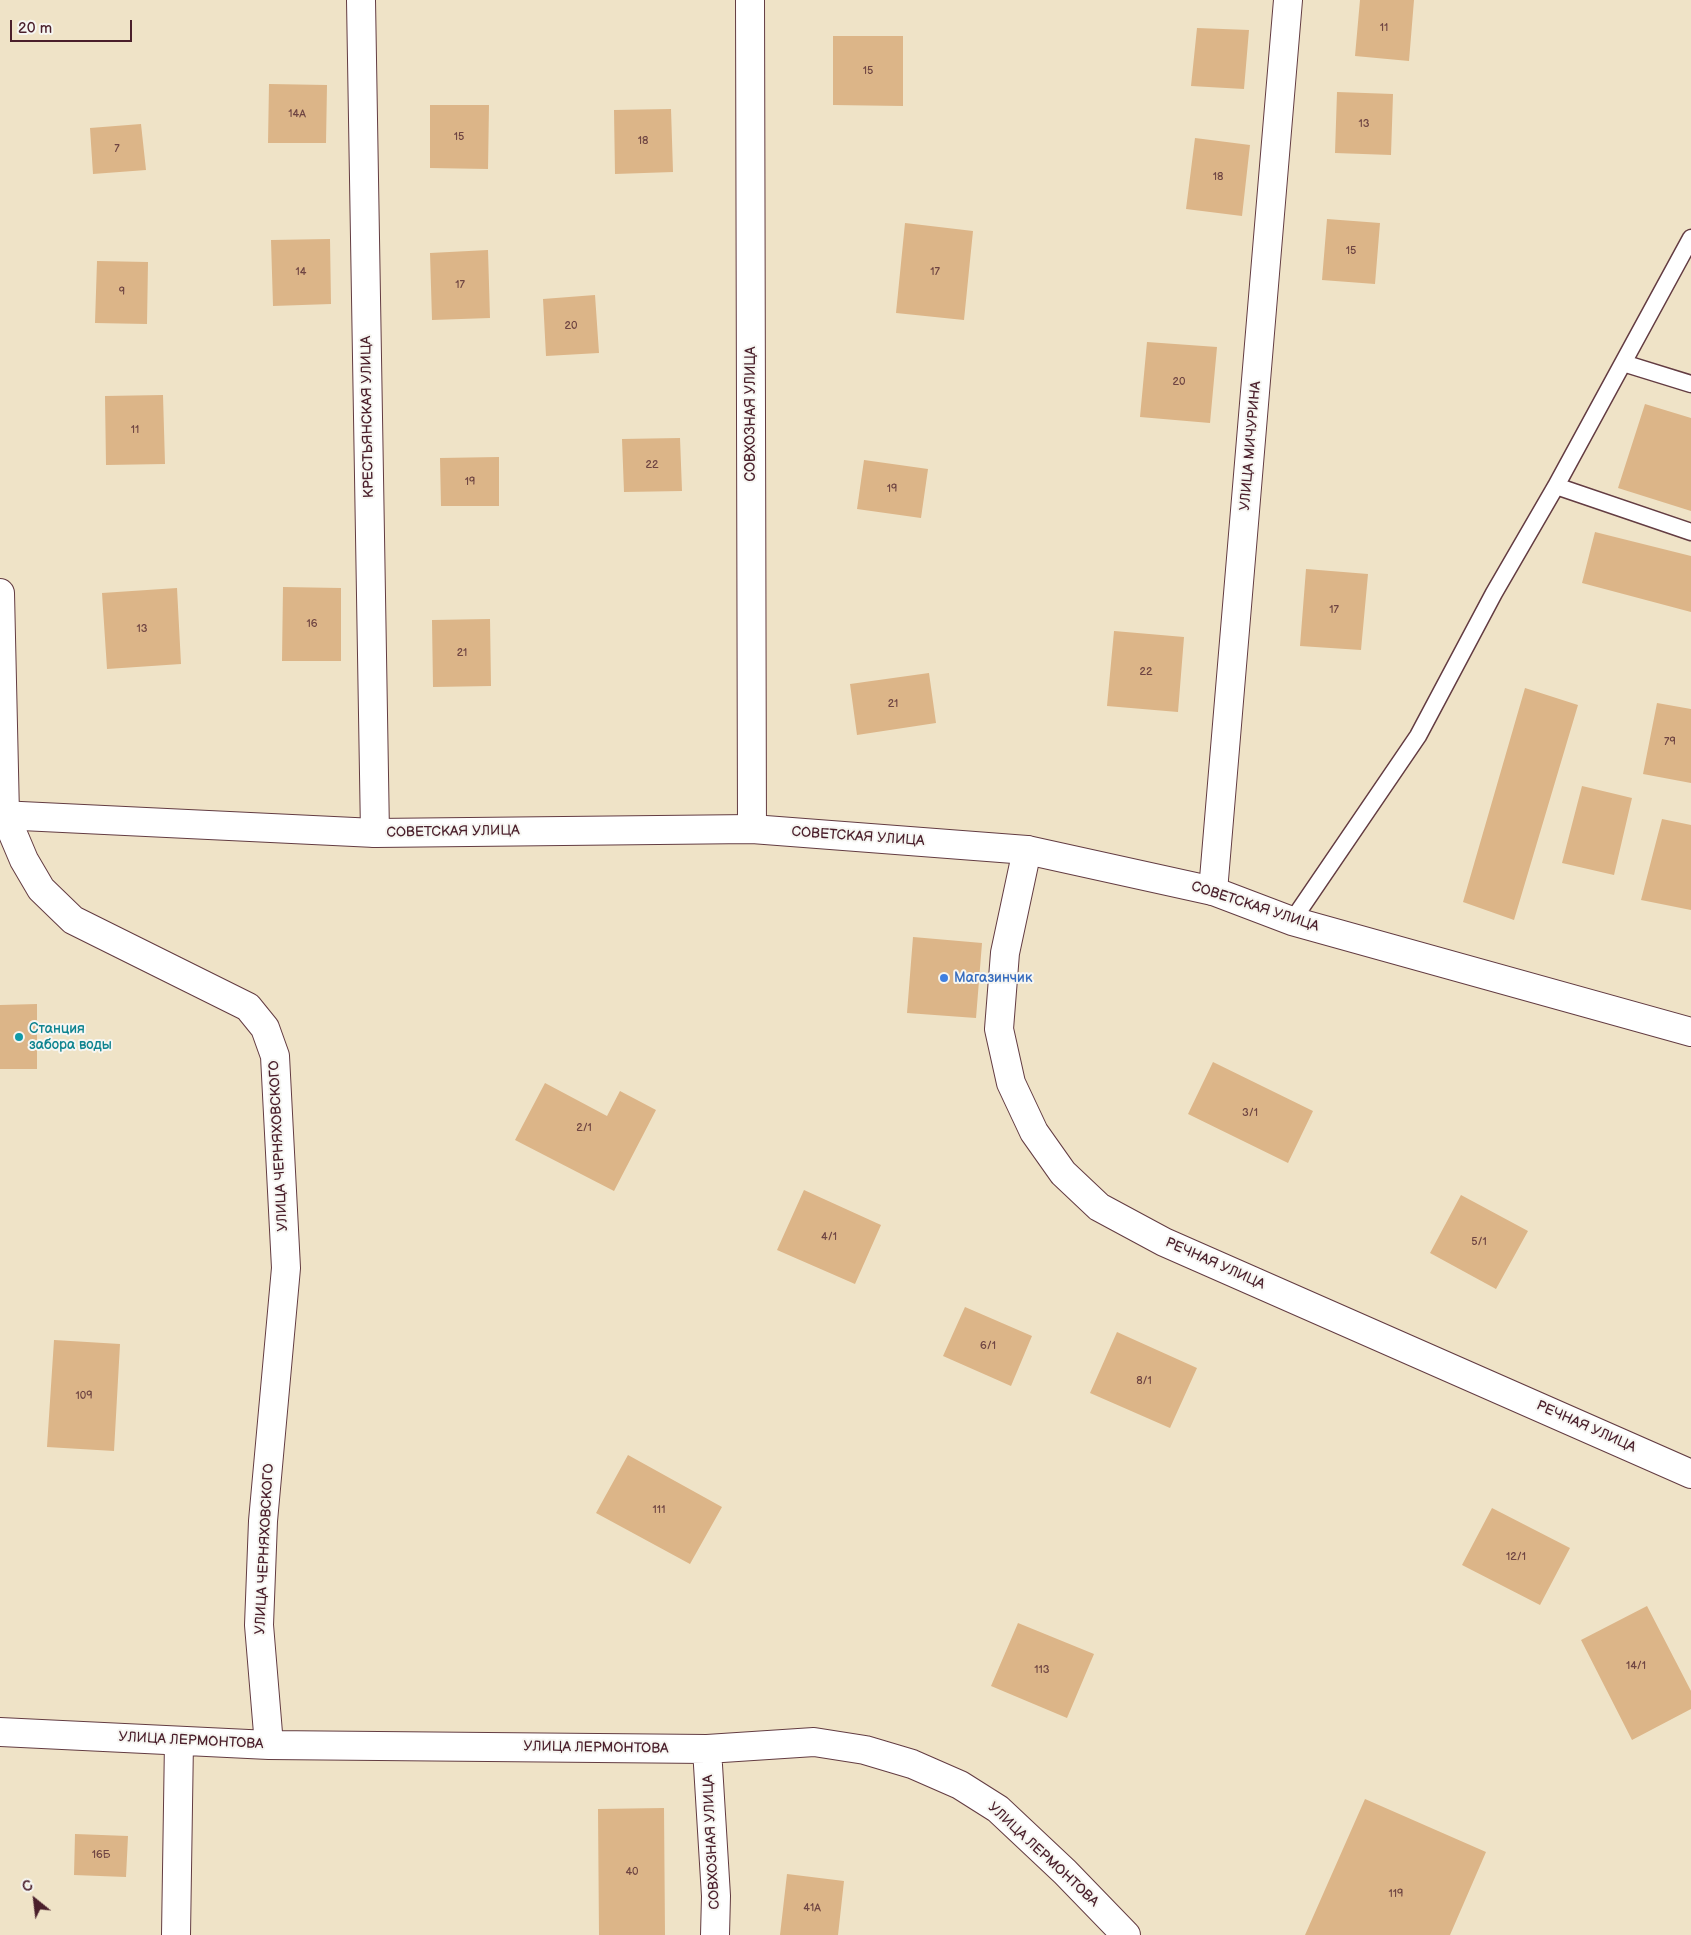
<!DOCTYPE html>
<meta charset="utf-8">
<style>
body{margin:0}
#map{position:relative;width:1691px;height:1935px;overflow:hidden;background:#efe3c7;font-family:"Balsamiq Sans",sans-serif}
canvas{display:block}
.north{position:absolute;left:10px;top:1875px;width:50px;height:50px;-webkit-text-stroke:4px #f6f6f2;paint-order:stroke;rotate:331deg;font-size:14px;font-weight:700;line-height:20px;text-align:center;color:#4a1f2b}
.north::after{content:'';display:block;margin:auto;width:18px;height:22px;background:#4a1f2b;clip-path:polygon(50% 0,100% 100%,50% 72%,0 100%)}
.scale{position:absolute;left:10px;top:20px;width:122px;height:22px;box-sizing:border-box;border:2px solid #4a1f2b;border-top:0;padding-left:6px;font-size:15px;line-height:18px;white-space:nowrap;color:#4a1f2b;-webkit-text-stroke:4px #f6f6f2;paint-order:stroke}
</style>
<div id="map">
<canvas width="1691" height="1935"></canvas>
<div class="north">С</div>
<div class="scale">20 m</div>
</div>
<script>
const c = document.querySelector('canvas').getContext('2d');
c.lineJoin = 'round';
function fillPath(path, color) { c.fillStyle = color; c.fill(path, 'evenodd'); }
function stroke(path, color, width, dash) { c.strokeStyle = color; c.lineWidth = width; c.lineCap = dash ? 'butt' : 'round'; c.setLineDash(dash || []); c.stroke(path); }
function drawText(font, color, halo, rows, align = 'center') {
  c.font = font + ' "Balsamiq Sans",sans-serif'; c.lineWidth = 4; c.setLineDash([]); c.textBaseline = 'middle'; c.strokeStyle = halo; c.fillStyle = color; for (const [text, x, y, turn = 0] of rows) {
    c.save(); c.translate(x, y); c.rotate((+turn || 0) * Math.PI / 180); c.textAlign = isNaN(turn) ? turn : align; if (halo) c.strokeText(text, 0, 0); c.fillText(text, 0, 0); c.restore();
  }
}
fillPath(new Path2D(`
 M 1360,0 L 1414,0 L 1409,61 L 1355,56 Z
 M 1197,28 L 1249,30 L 1244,89 L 1191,86 Z
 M 833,36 L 903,36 L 903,106 L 833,105 Z
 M 269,84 L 327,85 L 326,143 L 268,143 Z
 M 1337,92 L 1393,94 L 1391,155 L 1335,153 Z
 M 430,105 L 489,105 L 488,169 L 430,168 Z
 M 671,109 L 673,172 L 615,174 L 614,110 Z
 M 141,124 L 146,170 L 93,174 L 90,128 Z
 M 1195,138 L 1250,145 L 1242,216 L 1186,209 Z
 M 1327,219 L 1380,223 L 1375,284 L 1322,280 Z
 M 905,223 L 973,231 L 964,320 L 896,313 Z
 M 330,239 L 331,304 L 273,306 L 271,240 Z
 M 488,250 L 490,318 L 432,320 L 430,253 Z
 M 97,261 L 148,262 L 147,324 L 95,323 Z
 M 595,295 L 599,353 L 546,356 L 543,299 Z
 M 1147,342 L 1217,347 L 1210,423 L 1140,417 Z
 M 163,395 L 165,464 L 106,465 L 105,396 Z
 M 1645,404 L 1691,418 L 1691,511 L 1618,488 Z
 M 680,438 L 682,491 L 624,492 L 622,439 Z
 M 499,457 L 499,506 L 441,506 L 440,458 Z
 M 864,460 L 928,469 L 921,518 L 857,509 Z
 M 1595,532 L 1691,556 L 1691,612 L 1582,583 Z
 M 1306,569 L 1368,574 L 1361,650 L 1300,646 Z
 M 283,587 L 341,588 L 341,661 L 282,661 Z
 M 177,588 L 181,664 L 107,669 L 102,593 Z
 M 490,619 L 491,686 L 433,687 L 432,620 Z
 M 1114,631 L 1184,637 L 1178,712 L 1107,706 Z
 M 929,673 L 936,723 L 857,735 L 850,684 Z
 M 1525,688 L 1578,705 L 1514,920 L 1463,902 Z
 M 1657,703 L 1691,709 L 1691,783 L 1643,774 Z
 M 1582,786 L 1632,798 L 1614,875 L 1562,863 Z
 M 1662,819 L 1691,825 L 1691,910 L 1641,900 Z
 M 913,937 L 982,943 L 976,1018 L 907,1013 Z
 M 37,1004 L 37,1069 L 0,1069 L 0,1005 Z
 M 1213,1062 L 1313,1111 L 1288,1163 L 1188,1114 Z
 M 545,1083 L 607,1116 L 620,1091 L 656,1110 L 614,1191 L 515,1140 Z
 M 804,1190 L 881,1225 L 855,1284 L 777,1250 Z
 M 1461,1195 L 1528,1231 L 1496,1289 L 1430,1253 Z
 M 965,1307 L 1032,1336 L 1011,1386 L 943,1356 Z
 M 1117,1332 L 1197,1368 L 1170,1428 L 1090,1393 Z
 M 54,1340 L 120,1344 L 114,1451 L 47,1447 Z
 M 628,1455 L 722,1507 L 690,1564 L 596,1513 Z
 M 1492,1508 L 1570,1548 L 1540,1605 L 1462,1565 Z
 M 1647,1606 L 1691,1691 L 1691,1709 L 1632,1740 L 1581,1640 Z
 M 1018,1623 L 1094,1654 L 1067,1718 L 991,1686 Z
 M 1365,1799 L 1486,1852 L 1450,1935 L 1305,1935 Z
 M 664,1808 L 665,1935 L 599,1935 L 598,1809 Z
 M 75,1834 L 128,1836 L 126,1877 L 74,1875 Z
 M 787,1874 L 844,1881 L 838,1935 L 780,1935 Z`), '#dcb588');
const lane = new Path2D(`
 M 1623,363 L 1691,384
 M 1556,486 L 1691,532
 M 1292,921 L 1418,736 L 1494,593 L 1556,486 L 1691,238`);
const street = new Path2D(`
 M 361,0 L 375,833
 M 750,0 L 752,829
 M 0,593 L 5,815 L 24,860 L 41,889 L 73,920 L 248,1007 L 265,1028 L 275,1056 L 286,1268 L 263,1521 L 259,1625 L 269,1745
 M 1027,850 L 1005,953 L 999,1029 L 1011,1083 L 1034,1132 L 1063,1173 L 1099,1207 L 1164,1242 L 1691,1474
 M 1213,891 L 1288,0
 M 0,1732 L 269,1745 L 707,1749 L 814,1742 L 865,1750 L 912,1764 L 960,1785 L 998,1809 L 1065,1872 L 1126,1935
 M 707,1749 L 716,1896 L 715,1935
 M 176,1935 L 179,1741`);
const secondary = new Path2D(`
 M 0,815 L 375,833 L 752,829 L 1027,850 L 1213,891 L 1292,921 L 1691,1032`);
stroke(lane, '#633c42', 19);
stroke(street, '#633c42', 30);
stroke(secondary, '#633c42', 30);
stroke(lane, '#fff', 16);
stroke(street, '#fff', 28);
stroke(secondary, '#fff', 28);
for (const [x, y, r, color] of [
 [944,978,5,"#3f7fe0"],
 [19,1037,5,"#0f9aa8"]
]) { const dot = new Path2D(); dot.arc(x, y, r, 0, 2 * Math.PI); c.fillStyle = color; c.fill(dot); stroke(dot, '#f6f6f2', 2); }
drawText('11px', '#6e4442', null, [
 ["11",1384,28],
 ["15",868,71],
 ["14А",297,114],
 ["13",1364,124],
 ["15",459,137],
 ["18",643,141],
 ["7",117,149],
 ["18",1218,177],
 ["15",1351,251],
 ["14",301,272],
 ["17",935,272],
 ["17",460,285],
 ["9",122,292],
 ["20",571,326],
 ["20",1179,382],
 ["11",135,430],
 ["22",652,465],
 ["19",470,482],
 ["19",892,489],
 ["17",1334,610],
 ["16",312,624],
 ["13",142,629],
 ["21",462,653],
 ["22",1146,672],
 ["21",893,704],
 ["79",1670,742],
 ["3/1",1250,1113],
 ["2/1",584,1128],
 ["4/1",829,1237],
 ["5/1",1479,1242],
 ["6/1",988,1346],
 ["8/1",1144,1381],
 ["109",84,1396],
 ["111",659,1510],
 ["12/1",1516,1557],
 ["14/1",1636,1666],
 ["113",1042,1670],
 ["16Б",101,1855],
 ["40",632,1872],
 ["119",1396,1894],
 ["41А",812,1908]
]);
drawText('14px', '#4a1f2b', '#f6f6f2', [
 ["СОВХОЗНАЯ УЛИЦА",751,414,-90],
 ["КРЕСТЬЯНСКАЯ УЛИЦА",368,417,-91],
 ["УЛИЦА МИЧУРИНА",1251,446,-85],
 ["СОВЕТСКАЯ УЛИЦА",453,832,-1],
 ["СОВЕТСКАЯ УЛИЦА",858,837,4],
 ["СОВЕТСКАЯ УЛИЦА",1255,907,18],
 ["УЛИЦА ЧЕРНЯХОВСКОГО",279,1146,-93],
 ["РЕЧНАЯ УЛИЦА",1215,1264,24],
 ["РЕЧНАЯ УЛИЦА",1586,1427,24],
 ["УЛИЦА ЧЕРНЯХОВСКОГО",265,1549,-87],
 ["УЛИЦА ЛЕРМОНТОВА",191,1741,3],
 ["УЛИЦА ЛЕРМОНТОВА",596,1748,1],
 ["СОВХОЗНАЯ УЛИЦА",712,1842,-93],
 ["УЛИЦА ЛЕРМОНТОВА",1043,1855,43]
]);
drawText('14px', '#366cbe', '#f6f6f2', [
 ["Магазинчик",954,978]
], 'left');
drawText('14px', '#0d838f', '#f6f6f2', [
 ["Станция",29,1029],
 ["забора воды",29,1045]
], 'left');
</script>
